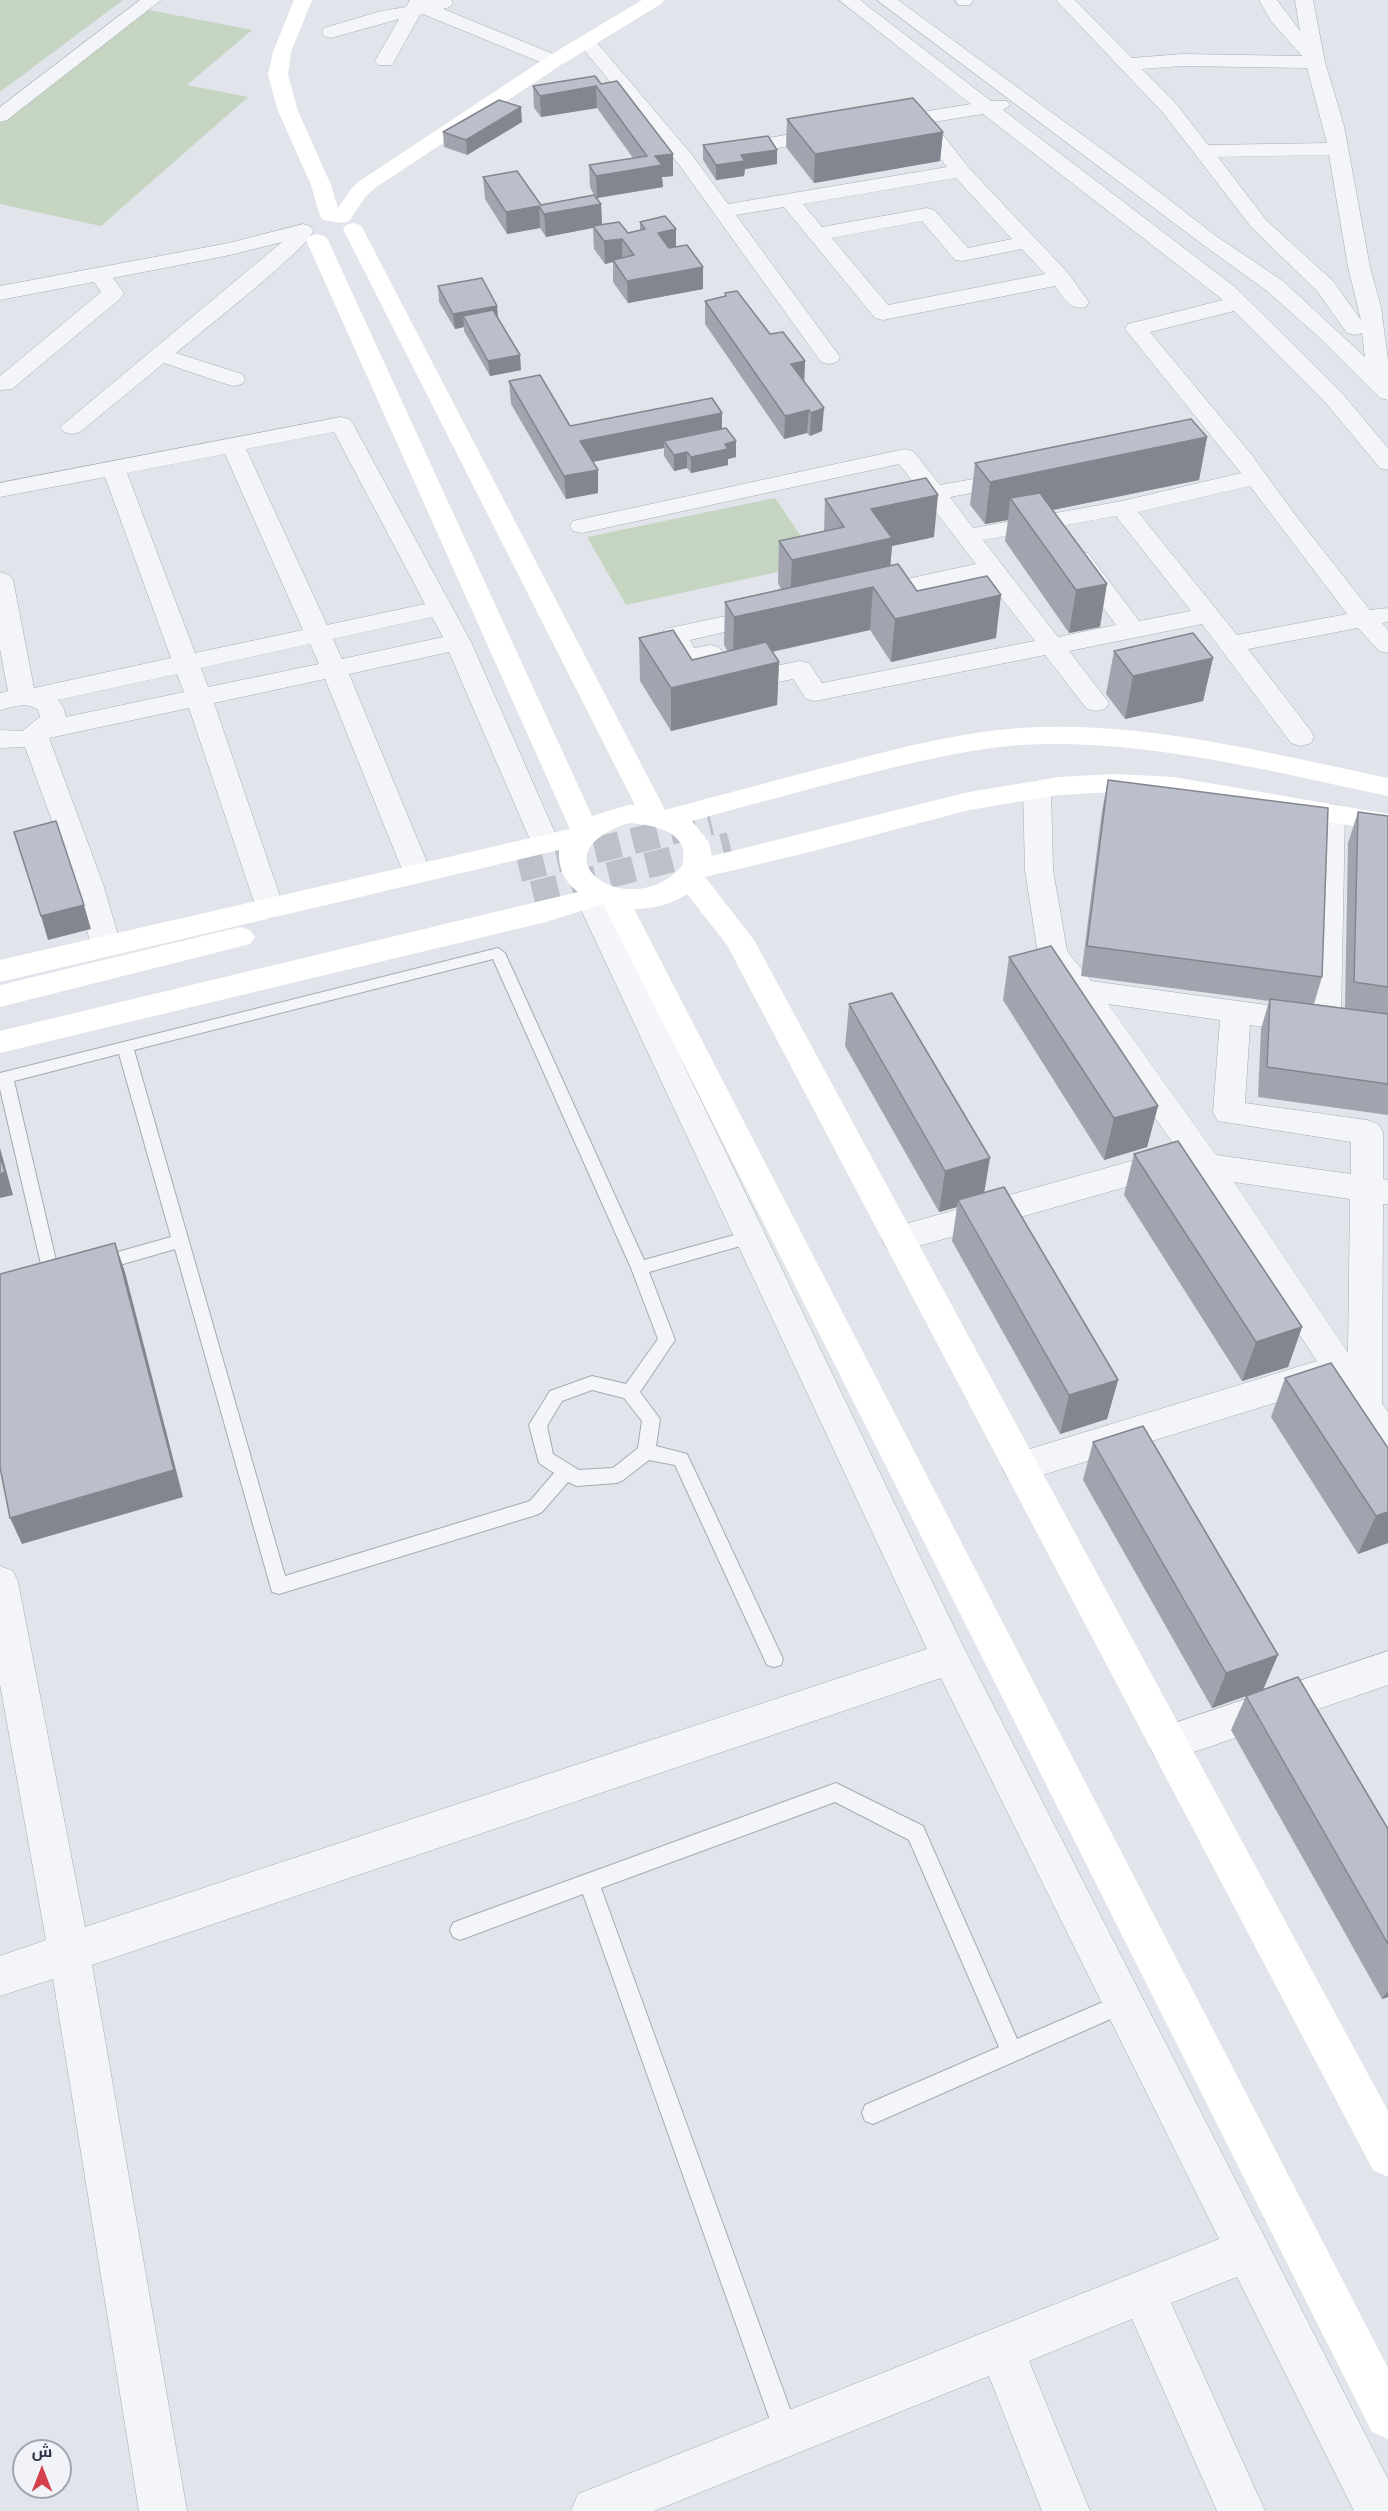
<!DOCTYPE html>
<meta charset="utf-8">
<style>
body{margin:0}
#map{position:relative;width:1388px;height:2511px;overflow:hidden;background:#e1e4ea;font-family:Overpass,Cairo,sans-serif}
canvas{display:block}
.north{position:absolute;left:12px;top:2439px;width:60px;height:60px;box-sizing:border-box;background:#f1f3f8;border:2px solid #a1a5b0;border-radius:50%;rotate:0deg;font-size:16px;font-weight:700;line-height:24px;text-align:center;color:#293043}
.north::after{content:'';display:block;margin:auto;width:21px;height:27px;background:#d4414a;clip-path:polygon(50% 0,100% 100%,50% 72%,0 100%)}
</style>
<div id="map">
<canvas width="1388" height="2511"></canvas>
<div class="north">ش</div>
</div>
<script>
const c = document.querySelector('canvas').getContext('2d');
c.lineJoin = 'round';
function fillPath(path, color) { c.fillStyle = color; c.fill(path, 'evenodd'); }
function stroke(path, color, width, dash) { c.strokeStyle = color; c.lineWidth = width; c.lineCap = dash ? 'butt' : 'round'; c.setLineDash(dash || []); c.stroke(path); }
fillPath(new Path2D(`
 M 0,0 L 123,0 L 0,92 Z
 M 144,9 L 252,30 L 187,85 L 248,97 L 101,226 L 0,204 L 0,123 Z
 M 775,498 L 819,563 L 626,605 L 587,537 Z`), '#c5d5c2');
stroke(new Path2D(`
 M 519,869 L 711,822
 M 533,894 L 730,845`), '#bcc0c9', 26, [26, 13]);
const lane = new Path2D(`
 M 498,948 L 505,953 L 644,1260 L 738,1234 L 744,1235 L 746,1240 L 744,1245 L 649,1272 L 675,1340 L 640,1392 L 660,1419 L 656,1446 L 687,1454 L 783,1659 L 781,1665 L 774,1667 L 767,1665 L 675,1465 L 649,1460 L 623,1480 L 617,1483 L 577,1486 L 568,1482 L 542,1512 L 536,1515 L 279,1594 L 272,1592 L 175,1249 L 99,1271 L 93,1269 L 91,1264 L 93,1259 L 171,1237 L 119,1054 L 14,1081 L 58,1269 L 63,1270 L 65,1275 L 63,1280 L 52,1284 L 46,1282 L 44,1277 L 0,1089 L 0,1073 ZM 493,959 L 631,1268 L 658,1339 L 626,1384 L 592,1376 L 550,1391 L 529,1425 L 539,1463 L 554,1473 L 530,1501 L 285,1576 L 134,1050 ZM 592,1390 L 624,1398 L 642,1421 L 638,1448 L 613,1468 L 579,1470 L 553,1454 L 547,1426 L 562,1401 Z
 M 836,1783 L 923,1826 L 1017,2039 L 1124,1993 L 1131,1996 L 1134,2003 L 1131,2010 L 873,2124 L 865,2121 L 862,2113 L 865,2105 L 999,2047 L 909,1840 L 835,1802 L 601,1888 L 799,2434 L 795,2442 L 787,2446 L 779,2442 L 775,2434 L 583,1894 L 460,1940 L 453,1937 L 450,1930 L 453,1923 L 460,1920 Z`);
const street = new Path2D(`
 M 140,0 L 161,0 L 7,120 L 0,122 L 0,107 Z
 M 410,0 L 451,0 L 453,3 L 450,7 L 443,9 L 561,57 L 564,61 L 561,65 L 547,65 L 423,14 L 420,15 L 392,65 L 378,65 L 375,61 L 399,19 L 331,38 L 324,36 L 322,32 L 324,28 L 381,11 L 406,7 Z
 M 839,0 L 860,0 L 991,101 L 1007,101 L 1010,105 L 1003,110 L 1235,287 L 1341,392 L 1388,448 L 1388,470 L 1380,468 L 1325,402 L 1234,311 L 1150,332 L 1251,454 L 1296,516 L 1370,610 L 1388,608 L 1388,622 L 1382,623 L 1388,630 L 1388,653 L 1379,651 L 1358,628 L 1248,649 L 1311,731 L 1314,737 L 1311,743 L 1301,746 L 1291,743 L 1202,624 L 1069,651 L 1109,703 L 1105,709 L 1096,711 L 1087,709 L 1045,655 L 815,701 L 806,699 L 793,679 L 728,692 L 719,690 L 702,662 L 687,665 L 678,663 L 661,635 L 665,629 L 768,607 L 777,610 L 781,615 L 777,620 L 690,640 L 694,648 L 710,645 L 719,647 L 735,674 L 800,661 L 809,663 L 822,683 L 1035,641 L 985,577 L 869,602 L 860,599 L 856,594 L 860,589 L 976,564 L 899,464 L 582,533 L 573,531 L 570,526 L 573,521 L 582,519 L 905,449 L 913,451 L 940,485 L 1018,471 L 1026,473 L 1030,478 L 1026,483 L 950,497 L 973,528 L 1122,501 L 1241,473 L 1125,329 L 1128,324 L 1223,300 L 983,114 L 933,122 L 968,167 L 1068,273 L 1089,302 L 1086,307 C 1069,311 1064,298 1055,286 L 883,320 L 875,318 L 784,207 L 736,215 L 840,357 L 837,362 L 829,364 L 821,362 L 678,163 L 578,43 L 580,39 L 594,39 L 692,155 L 728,204 L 947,167 L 914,125 L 885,130 L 878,128 L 875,124 L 878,120 L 885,118 L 971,104 ZM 956,178 L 1012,239 L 968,248 L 934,210 L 927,208 L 822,227 L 803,204 ZM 922,221 L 955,260 L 963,261 L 1022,249 L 1045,274 L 888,305 L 832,238 ZM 1250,486 L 1347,614 L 1237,635 L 1138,512 ZM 1116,516 L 1191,611 L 1139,621 L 1088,553 L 1079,551 L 1070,553 L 1067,558 L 1116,625 L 1058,637 L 983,540 Z
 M 877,0 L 898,0 L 1140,177 L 1216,236 L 1283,281 L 1365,357 L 1362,333 L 1355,335 L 1347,333 L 1317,291 L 1252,228 L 1164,114 L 1056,0 L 1075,0 L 1132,58 L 1182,54 L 1302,56 L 1271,21 L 1259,0 L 1277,0 L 1300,31 L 1295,0 L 1313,0 L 1325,62 L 1344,126 L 1370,267 L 1381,307 L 1388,360 L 1388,400 L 1380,398 L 1322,340 L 1267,291 L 1202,244 ZM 1182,66 L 1307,68 L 1327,143 L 1208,145 L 1178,106 L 1142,69 ZM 1329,155 L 1348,267 L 1361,320 L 1333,281 L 1266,220 L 1218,157 Z
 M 955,0 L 973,0 L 970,5 L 958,5 Z
 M 831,127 L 838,129 L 841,133 L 838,137 L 729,157 L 722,155 L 719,151 L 722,147 L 729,145 Z
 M 303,224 L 310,226 L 313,230 C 315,243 195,337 176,353 L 242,374 L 245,379 L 242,384 L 234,386 L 226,384 L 164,363 L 80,432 L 72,434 L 64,432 L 60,427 L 282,242 L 230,255 L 113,278 L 124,293 L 121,298 L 12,389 L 0,390 L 0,376 L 101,292 L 94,282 L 0,300 L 0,286 L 229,243 Z
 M 341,417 L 349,419 L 353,424 L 471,642 L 559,842 L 555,849 L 545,851 L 535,849 L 531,842 L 449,652 L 349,674 L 431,872 L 427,879 L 417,882 L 407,879 L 403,872 L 325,679 L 214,703 L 284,908 L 280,915 L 270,918 L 260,915 L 256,908 L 189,708 L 49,738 L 103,884 L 121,945 L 116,952 L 106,955 L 96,952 L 91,945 L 75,884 L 25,747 L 0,748 L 0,730 L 22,731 L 40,717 L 38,710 C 26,701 13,707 0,710 L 0,693 L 8,691 L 0,649 L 0,572 L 9,575 L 13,580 L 34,688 L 171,658 L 105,477 L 0,497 L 0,483 ZM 334,432 L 425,604 L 327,625 L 246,449 ZM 225,454 L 303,630 L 195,653 L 127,473 ZM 432,617 L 443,637 L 342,659 L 333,639 ZM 310,644 L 319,664 L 208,687 L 201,668 ZM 177,674 L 184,692 L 66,717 L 64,709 L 58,700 Z
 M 1037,781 L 1047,784 L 1051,790 L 1053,870 L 1067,951 L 1091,981 L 1311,1011 L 1317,813 L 1321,806 L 1331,804 L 1341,806 L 1345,813 L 1341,1015 L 1388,1022 L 1388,1044 L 1250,1025 L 1245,1103 L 1367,1120 L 1378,1124 L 1383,1132 L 1383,1179 L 1388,1180 L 1388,1204 L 1383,1204 L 1382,1404 L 1388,1412 L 1388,1456 L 1376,1451 L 1332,1385 L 1020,1482 L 1007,1478 L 1002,1467 L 1007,1456 L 1317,1361 L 1186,1163 L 1182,1171 L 1171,1174 L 898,1252 L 886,1248 L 882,1239 L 886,1230 L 898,1226 L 1171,1150 L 1179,1152 L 1071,998 L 1038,954 L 1025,870 L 1023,790 L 1027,784 ZM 1108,1004 L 1220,1020 L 1213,1113 L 1218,1121 L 1351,1142 L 1351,1174 L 1216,1155 ZM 1234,1182 L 1350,1199 L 1348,1353 Z
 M 590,889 L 600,892 L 604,899 L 963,1646 L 1388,2479 L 1388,2511 L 1354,2511 L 1237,2277 L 1171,2303 L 1265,2511 L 1217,2511 L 1132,2319 L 1029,2361 L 1090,2511 L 1042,2511 L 989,2376 L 654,2511 L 571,2511 L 578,2494 L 1219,2239 L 941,1678 L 92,1965 L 187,2511 L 139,2511 L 53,1979 L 0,1996 L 0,1956 L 46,1940 L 0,1684 L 0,1566 L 13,1571 L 18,1582 L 85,1927 L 927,1649 L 576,899 L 580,892 Z
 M 1388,1651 L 1388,1685 L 1168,1761 L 1154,1756 L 1149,1743 L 1154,1730 Z`);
stroke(lane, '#a6aab5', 2);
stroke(street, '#a6aab5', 1);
fillPath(lane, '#f4f5f8');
fillPath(street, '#f4f5f8');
fillPath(new Path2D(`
 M 294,0 L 312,0 L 291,52 L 288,75 L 298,111 L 331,185 L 338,208 L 352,188 L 361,180 L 547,57 L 642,0 L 664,0 L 661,4 L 561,65 L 375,188 L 366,196 L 349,221 L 342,223 L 323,220 L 320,216 L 311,185 L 278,111 L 268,75 L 273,52 Z
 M 353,223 L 360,225 L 363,229 L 665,810 C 729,793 794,775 858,759 C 911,745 965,732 1019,728 C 1142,720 1268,753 1388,778 L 1388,796 C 1268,771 1143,738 1020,745 C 965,749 912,763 859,776 C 803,791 748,805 692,821 L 709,842 L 712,856 L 969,792 L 1059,777 L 1113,774 L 1174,777 L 1388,814 L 1388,832 L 1174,795 L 1113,792 L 1059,795 L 969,810 L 810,852 L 705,877 L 754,940 L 1388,2111 L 1388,2177 L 1373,2170 L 727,945 L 687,894 C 673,904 652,909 634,909 L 1388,2368 L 1388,2439 L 1372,2432 L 603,904 L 546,922 L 0,1053 L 0,1031 L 578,892 C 564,881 558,868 559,850 L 0,982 L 0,960 L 570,829 L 306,240 L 310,236 L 317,234 L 324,236 L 328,240 L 592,816 L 628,805 L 635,805 L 343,229 L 346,225 ZM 629,823 C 655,825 692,832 682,866 C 630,926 529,855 629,823 Z
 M 240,927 L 250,930 L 255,937 L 250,944 L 0,1007 L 0,985 Z`), '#fff');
fillPath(new Path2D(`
 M 601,84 L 673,154 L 673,176 L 662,177 L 663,187 L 597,198 L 601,204 L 602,225 L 628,233 L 640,230 L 640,222 L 703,267 L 703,289 L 628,303 L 613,282 L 613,262 L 605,264 L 594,249 L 593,228 L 546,237 L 540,228 L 507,234 L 485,199 L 483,177 L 541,205 L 594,195 L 590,187 L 589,165 L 633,158 L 597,108 L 541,117 L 534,108 L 533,86 Z
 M 787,119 L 943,132 L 940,161 L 814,183 L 786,147 Z
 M 522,122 L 467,155 L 444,147 L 443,132 Z
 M 703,145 L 777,164 L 745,169 L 744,176 L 716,180 L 703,160 Z
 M 438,286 L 497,306 L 498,319 L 521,370 L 490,376 L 464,331 L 464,327 L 455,329 L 439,302 Z
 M 725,293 L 770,334 L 805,361 L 804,382 L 822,431 L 810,436 L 807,433 L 784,439 L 705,324 L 705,301 L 725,296 Z
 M 509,381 L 570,426 L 722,429 L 736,441 L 736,457 L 728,459 L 728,465 L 691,473 L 687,468 L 674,471 L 664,456 L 664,448 L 593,462 L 598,470 L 598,493 L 566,499 L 511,404 Z
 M 1207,437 L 1199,480 L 1053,510 L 1100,627 L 1069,633 L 1005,541 L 1008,520 L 985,524 L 970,505 L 975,463 Z
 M 825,499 L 934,537 L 892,546 L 890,566 L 917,591 L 996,638 L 891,662 L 870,630 L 772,652 L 779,662 L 777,705 L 671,731 L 640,681 L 639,638 L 692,660 L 728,652 L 724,645 L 725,602 L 781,589 L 778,583 L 779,541 L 824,531 Z
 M 1114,651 L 1213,658 L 1203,701 L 1125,719 L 1106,694 Z
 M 1108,780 L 1322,977 L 1314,1004 L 1345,1008 L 1348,843 L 1358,812 L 1388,816 L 1388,1115 L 1258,1097 L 1261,1029 L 1269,1001 L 1081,976 L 1102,811 Z
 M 1009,957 L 1158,1106 L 1147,1147 L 1104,1160 L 1003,1000 Z
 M 849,1004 L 1118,1380 L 1107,1419 L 1060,1434 L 952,1241 L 957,1207 L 939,1212 L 845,1046 Z
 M 1134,1154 L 1302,1327 L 1288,1367 L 1242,1381 L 1124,1195 Z
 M 1331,1363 L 1388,1543 L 1358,1554 L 1271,1417 L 1285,1378 Z
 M 1093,1442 L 1263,1690 L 1388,1829 L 1388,1997 L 1382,1999 L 1231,1730 L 1246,1696 L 1212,1708 L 1083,1480 Z`), '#a1a4af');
fillPath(new Path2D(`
 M 596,86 L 597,108 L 541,117 L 540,96 Z
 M 521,107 L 522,122 L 467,155 L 466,140 Z
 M 943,132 L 940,161 L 814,183 L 815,154 Z
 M 777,150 L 777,164 L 745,169 L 744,176 L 716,180 L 716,165 L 741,155 Z
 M 673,154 L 673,176 L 662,177 L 663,187 L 597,198 L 596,176 L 655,156 Z
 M 601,204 L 602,226 L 546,237 L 544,214 Z
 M 539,206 L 540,228 L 507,234 L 506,212 Z
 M 676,229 L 676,251 L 658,255 L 658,233 Z
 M 622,239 L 622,261 L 613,260 L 613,262 L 605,264 L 604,241 Z
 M 703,267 L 703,289 L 628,303 L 627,281 Z
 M 497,306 L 498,321 L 463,316 L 464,327 L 455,329 L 453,314 Z
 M 520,355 L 521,370 L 490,376 L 488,361 Z
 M 805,361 L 804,384 L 791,364 Z
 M 824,408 L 822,431 L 810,436 L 811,413 Z
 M 809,410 L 807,433 L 784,439 L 785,416 Z
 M 722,413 L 722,436 L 664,441 L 664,448 L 581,464 L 580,441 Z
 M 1207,437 L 1199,480 L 1023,516 L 1010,498 L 1008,520 L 985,524 L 990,482 Z
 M 736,441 L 736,457 L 728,459 L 728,465 L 691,473 L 691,457 L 725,444 Z
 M 687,452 L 687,468 L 674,471 L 674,455 Z
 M 598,470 L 598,493 L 566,499 L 564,476 Z
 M 938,495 L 934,537 L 892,546 L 889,581 L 790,602 L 792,560 L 869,543 L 871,509 Z
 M 1107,584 L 1100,627 L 1069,633 L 1076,590 Z
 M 873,587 L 870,630 L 733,660 L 734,617 Z
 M 1001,595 L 996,638 L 891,662 L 895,619 Z
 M 1213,658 L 1203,701 L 1125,719 L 1133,676 Z
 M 779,662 L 777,705 L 671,731 L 671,688 Z
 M 84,905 L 91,929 L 48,940 L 41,916 Z
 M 1158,1106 L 1147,1147 L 1104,1160 L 1114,1118 Z
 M 0,1148 L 13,1195 L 0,1198 Z
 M 990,1158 L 983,1200 L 958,1200 L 957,1207 L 939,1212 L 945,1171 Z
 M 115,1243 L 125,1272 L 183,1497 L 22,1544 L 10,1518 Z
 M 1302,1327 L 1288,1367 L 1242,1381 L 1256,1342 Z
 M 1118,1380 L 1107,1419 L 1060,1434 L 1069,1395 Z
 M 1388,1512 L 1388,1543 L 1358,1554 L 1376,1516 Z
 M 1278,1655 L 1263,1690 L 1212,1708 L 1226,1673 Z
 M 1388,1991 L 1388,1997 L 1382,1999 Z`), '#83868e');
const building = new Path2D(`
 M 595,76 L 601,84 L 617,81 L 673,154 L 655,156 L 662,165 L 596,176 L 589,165 L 647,156 L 596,86 L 540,96 L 533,86 Z
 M 913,98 L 943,132 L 815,154 L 787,119 Z
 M 499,100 L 521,107 L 466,140 L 443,132 Z
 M 768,136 L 777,150 L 741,155 L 745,161 L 716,165 L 703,145 Z
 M 517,171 L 541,205 L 594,195 L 601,204 L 544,214 L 539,206 L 506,212 L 483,177 Z
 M 665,216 L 676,229 L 658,233 L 669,248 L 687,245 L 703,267 L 627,281 L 613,260 L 634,255 L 622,239 L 604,241 L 593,226 L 619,222 L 628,233 L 645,229 L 640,222 Z
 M 482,278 L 497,306 L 453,314 L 438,286 Z
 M 737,291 L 770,334 L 783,332 L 805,361 L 791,364 L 824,408 L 811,413 L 809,410 L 785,416 L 705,301 L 726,296 L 725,293 Z
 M 493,310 L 520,355 L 488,361 L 463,316 Z
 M 540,375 L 570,426 L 712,398 L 722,413 L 580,441 L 598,470 L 564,476 L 509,381 Z
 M 1191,419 L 1207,437 L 990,482 L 975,463 Z
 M 726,428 L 736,441 L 725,444 L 728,449 L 691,457 L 687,452 L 674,455 L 664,441 Z
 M 926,478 L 938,495 L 871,509 L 892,538 L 792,560 L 779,541 L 844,527 L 825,499 Z
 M 1040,493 L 1107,584 L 1076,590 L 1010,498 Z
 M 898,564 L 917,591 L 987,576 L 1001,595 L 895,619 L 873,587 L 734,617 L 725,602 Z
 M 673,630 L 692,660 L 766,642 L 779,662 L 671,688 L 639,638 Z
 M 1193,633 L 1213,658 L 1133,676 L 1114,651 Z
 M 1108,780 L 1328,808 L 1322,977 L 1087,946 Z
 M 1358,812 L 1388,816 L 1388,987 L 1354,982 Z
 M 56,821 L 84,905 L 41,916 L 14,832 Z
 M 1051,946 L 1158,1106 L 1114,1118 L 1009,957 Z
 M 892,993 L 990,1158 L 945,1171 L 849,1004 Z
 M 1270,999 L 1388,1014 L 1388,1084 L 1267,1067 Z
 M 1178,1141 L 1302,1327 L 1256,1342 L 1134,1154 Z
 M 0,1156 L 5,1172 L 0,1174 Z
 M 1004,1187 L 1118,1380 L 1069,1395 L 958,1200 Z
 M 115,1243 L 174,1470 L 10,1518 L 0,1467 L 0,1274 Z
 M 1331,1363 L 1388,1448 L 1388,1512 L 1376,1516 L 1285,1378 Z
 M 1143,1426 L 1278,1655 L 1226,1673 L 1093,1442 Z
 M 1298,1677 L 1388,1829 L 1388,1944 L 1246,1696 Z`);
fillPath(building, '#bbbfcb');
stroke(building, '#83868e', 1.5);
</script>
